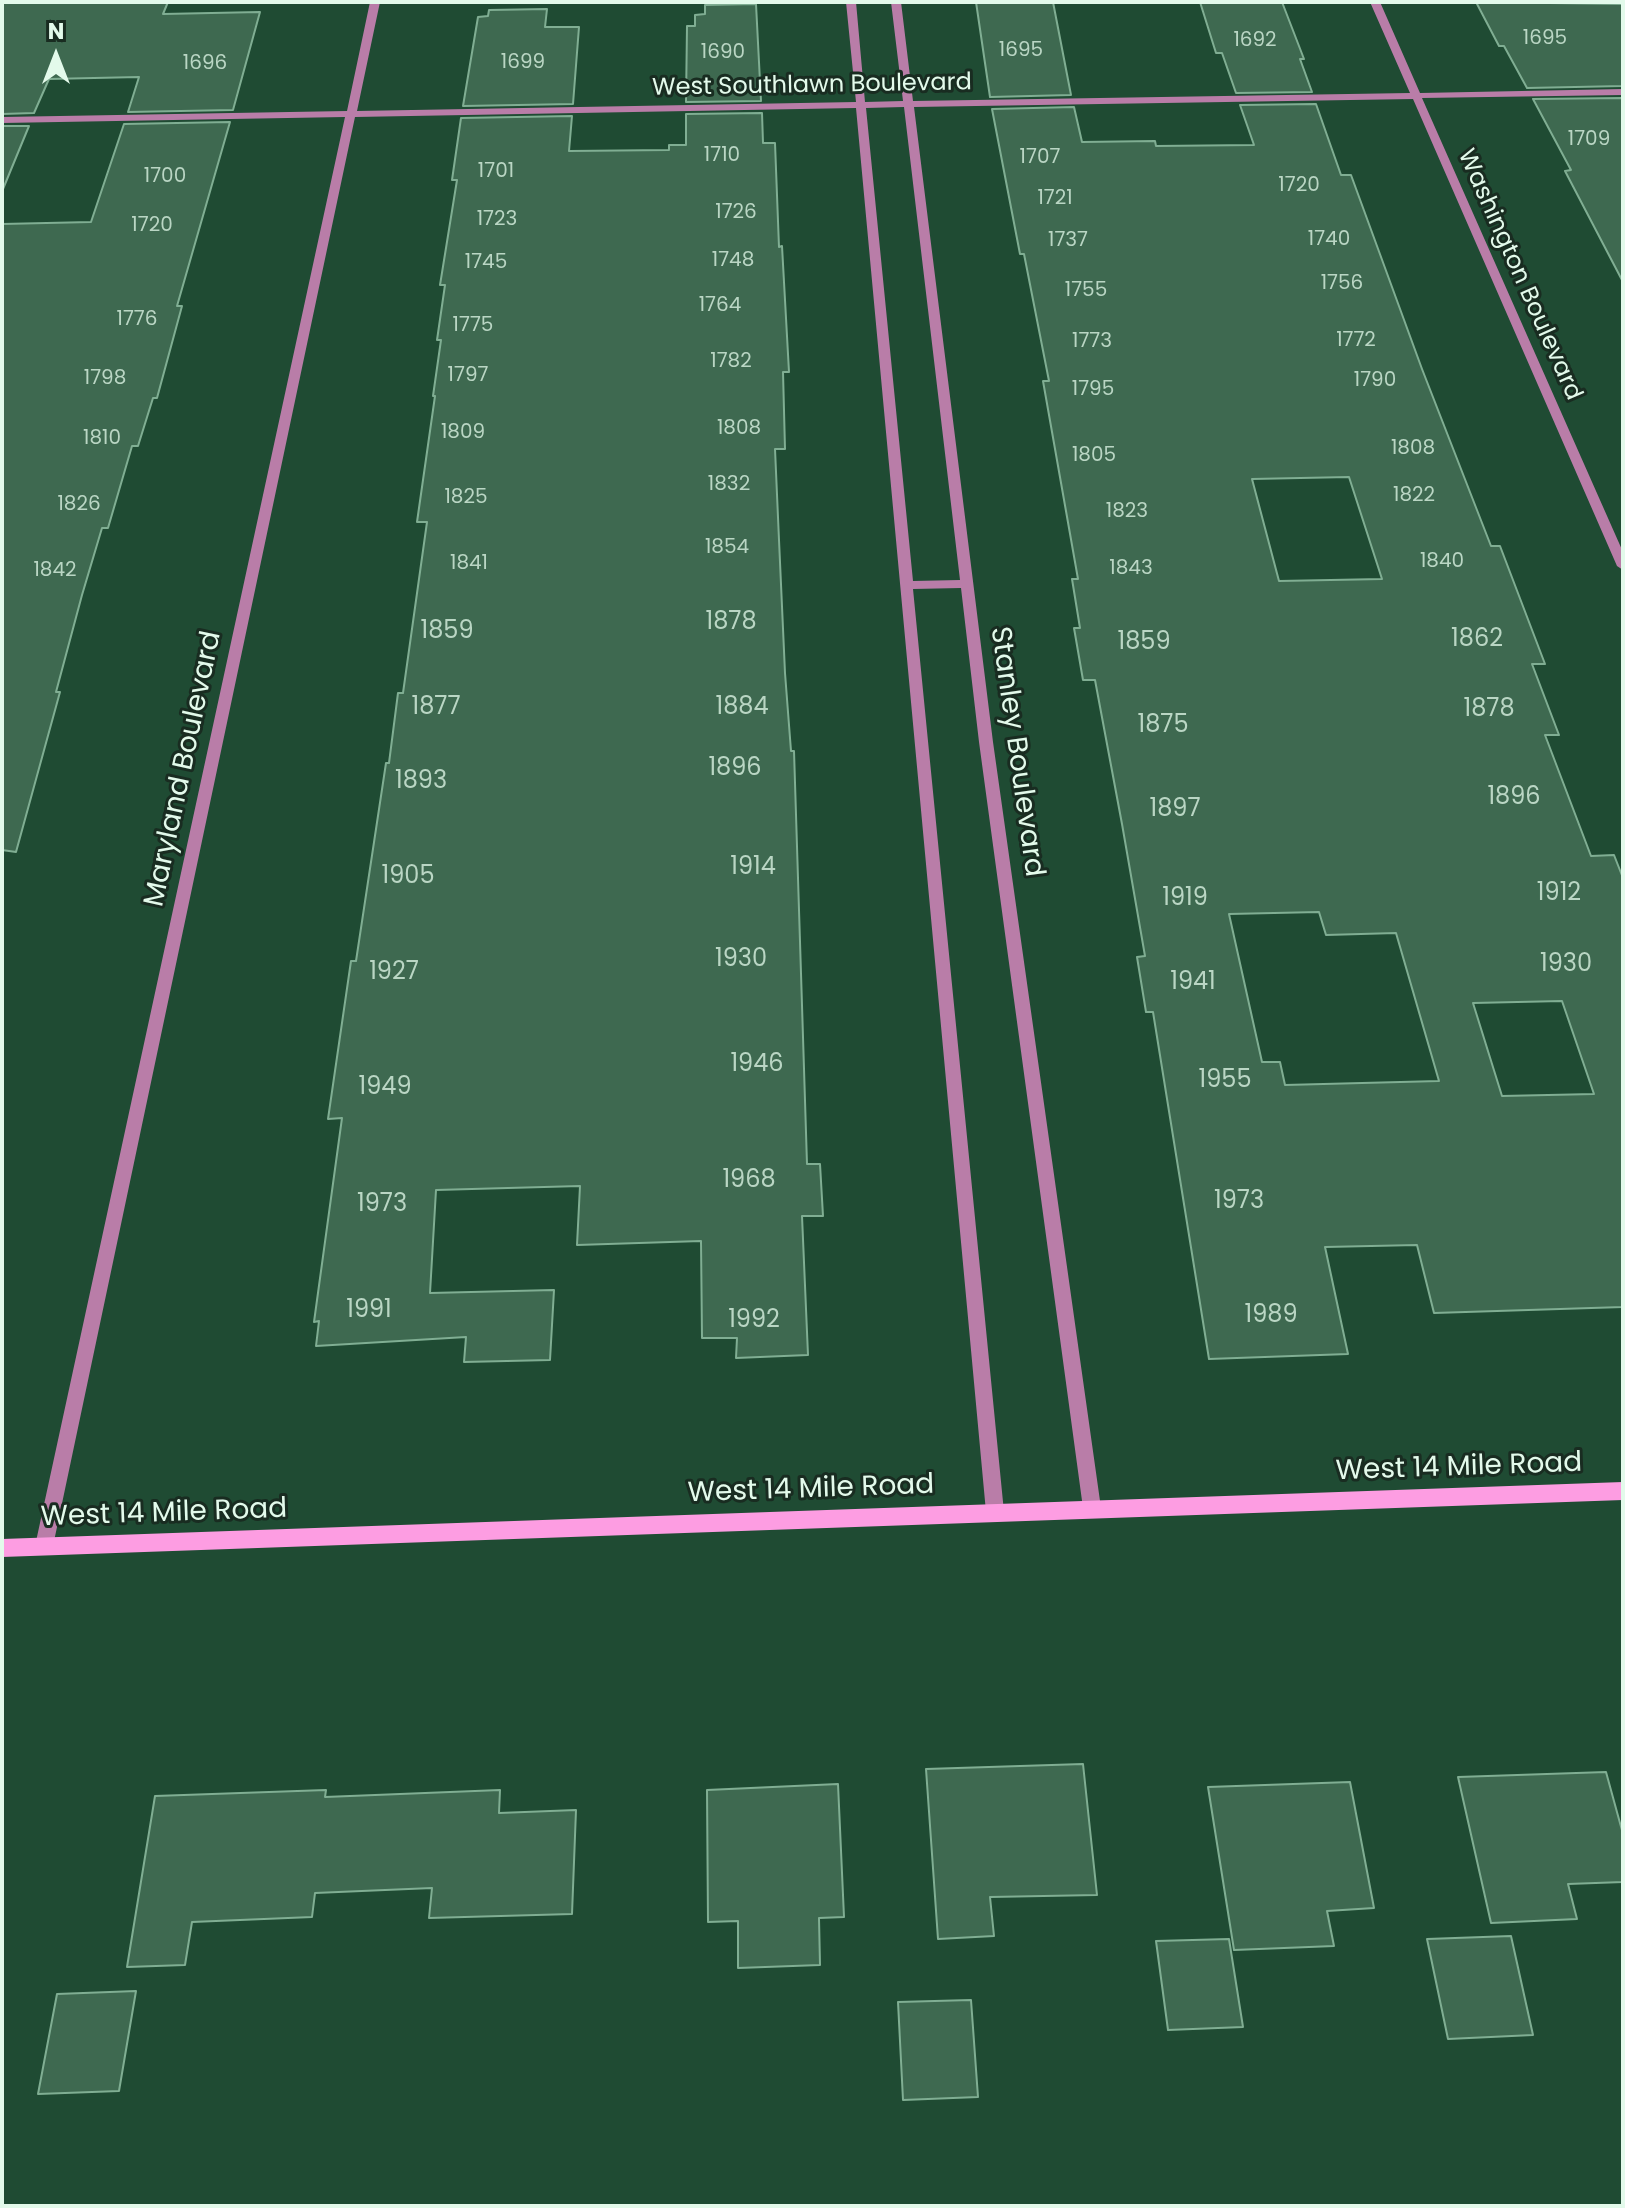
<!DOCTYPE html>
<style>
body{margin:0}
#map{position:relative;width:1625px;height:2208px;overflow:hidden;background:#1f4b33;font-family:Poppins,sans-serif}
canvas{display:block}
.frame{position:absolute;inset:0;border:4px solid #e3faeb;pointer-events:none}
.north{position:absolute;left:16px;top:16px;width:80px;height:80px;-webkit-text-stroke:6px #192c21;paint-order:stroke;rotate:0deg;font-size:22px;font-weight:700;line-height:32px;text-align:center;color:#e3faeb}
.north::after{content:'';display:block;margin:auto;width:28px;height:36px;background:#e3faeb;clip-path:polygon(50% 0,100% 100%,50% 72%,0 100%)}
</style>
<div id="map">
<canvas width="1625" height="2208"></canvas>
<div class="frame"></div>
<div class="north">N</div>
</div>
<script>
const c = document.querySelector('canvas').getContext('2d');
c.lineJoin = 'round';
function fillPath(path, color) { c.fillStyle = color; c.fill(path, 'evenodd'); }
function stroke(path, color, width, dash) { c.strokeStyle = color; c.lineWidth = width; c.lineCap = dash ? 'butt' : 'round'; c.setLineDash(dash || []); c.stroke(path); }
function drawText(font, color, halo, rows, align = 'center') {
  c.font = font + ' Poppins,sans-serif'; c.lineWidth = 6; c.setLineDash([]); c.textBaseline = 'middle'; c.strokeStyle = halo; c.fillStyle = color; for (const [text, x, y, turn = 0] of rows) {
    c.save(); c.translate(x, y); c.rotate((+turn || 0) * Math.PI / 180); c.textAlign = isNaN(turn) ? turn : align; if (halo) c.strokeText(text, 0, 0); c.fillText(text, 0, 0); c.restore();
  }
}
const building = new Path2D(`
 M 2,2 L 168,2 L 163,14 L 260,12 L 233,110 L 128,112 L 139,77 L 49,79 L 34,113 L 2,114 Z
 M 976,2 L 1053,2 L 1071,95 L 990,97 Z
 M 1200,2 L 1282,2 L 1304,59 L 1300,59 L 1312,92 L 1236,93 L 1222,53 L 1216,53 Z
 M 1476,2 L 1623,4 L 1623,86 L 1527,88 L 1504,46 L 1499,46 Z
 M 756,4 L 761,101 L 686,102 L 687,26 L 695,26 L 695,15 L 705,14 L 705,5 Z
 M 547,9 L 545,27 L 579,27 L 573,104 L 463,106 L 478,17 L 488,16 L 489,10 Z
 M 1623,98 L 1623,282 L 1565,171 L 1571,170 L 1533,99 Z
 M 1316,104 L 1341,175 L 1351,175 L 1422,369 L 1491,546 L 1500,546 L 1545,664 L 1532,664 L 1559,735 L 1545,735 L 1591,856 L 1614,855 L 1623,878 L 1623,1307 L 1434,1313 L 1417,1245 L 1325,1247 L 1348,1354 L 1209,1359 L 1153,1012 L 1146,1012 L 1137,957 L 1145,956 L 1122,824 L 1095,680 L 1083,680 L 1074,628 L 1080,628 L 1072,579 L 1078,579 L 1043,381 L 1049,381 L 1024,254 L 1020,254 L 992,109 L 1074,107 L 1082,142 L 1155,141 L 1156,146 L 1254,145 L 1240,105 ZM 1349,477 L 1382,579 L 1279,581 L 1252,479 ZM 1319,912 L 1326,935 L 1396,933 L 1439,1081 L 1285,1085 L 1280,1062 L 1262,1062 L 1229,914 ZM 1562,1001 L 1594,1094 L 1502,1096 L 1473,1003 Z
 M 762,113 L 763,143 L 775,143 L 779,247 L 782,246 L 789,372 L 783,372 L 785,449 L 775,449 L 779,540 L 785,673 L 791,751 L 794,751 L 807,1164 L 820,1164 L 823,1216 L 802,1216 L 808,1355 L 736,1358 L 737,1338 L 702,1338 L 701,1241 L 577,1245 L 580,1186 L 436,1190 L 430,1293 L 554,1290 L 550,1360 L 464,1362 L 466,1337 L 316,1346 L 319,1321 L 314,1322 L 342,1118 L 328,1119 L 351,961 L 356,961 L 386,763 L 389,763 L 398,693 L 403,693 L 427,522 L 417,522 L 435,396 L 433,396 L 441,340 L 437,340 L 445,285 L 440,285 L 457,180 L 452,180 L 461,118 L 572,116 L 569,151 L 669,150 L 669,145 L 686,145 L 686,114 Z
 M 230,122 L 177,306 L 182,306 L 157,398 L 153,398 L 138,446 L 132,446 L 108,528 L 102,528 L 82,595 L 56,692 L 60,692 L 16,852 L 2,850 L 2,224 L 91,222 L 124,124 Z
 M 2,126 L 29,126 L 3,189 L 2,189 Z
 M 1083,1764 L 1097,1895 L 990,1897 L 994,1936 L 938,1939 L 926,1769 Z
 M 1606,1772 L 1623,1834 L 1623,1882 L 1568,1884 L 1577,1919 L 1491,1923 L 1458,1777 Z
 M 1350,1782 L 1374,1908 L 1327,1911 L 1334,1946 L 1234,1950 L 1208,1787 Z
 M 838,1784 L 844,1917 L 819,1918 L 820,1965 L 738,1968 L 738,1921 L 708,1922 L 707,1790 Z
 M 326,1790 L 325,1797 L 500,1790 L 499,1813 L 576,1810 L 572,1914 L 429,1918 L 432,1888 L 315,1893 L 312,1917 L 192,1922 L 185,1965 L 127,1967 L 155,1796 Z
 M 1511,1936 L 1533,2035 L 1448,2039 L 1427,1939 Z
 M 1229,1939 L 1243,2027 L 1168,2030 L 1156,1941 Z
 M 136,1991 L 119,2091 L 38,2094 L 57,1994 Z
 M 971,2000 L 978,2097 L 903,2100 L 898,2002 Z`);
fillPath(building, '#3e6950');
stroke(building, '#80ae93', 2);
fillPath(new Path2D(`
 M 370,2 L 380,2 L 357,111 L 856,102 L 846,2 L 856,2 L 865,102 L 903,101 L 891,2 L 901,2 L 913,101 L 1410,93 L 1370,2 L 1380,2 L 1420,93 L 1623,89 L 1623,95 L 1422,98 L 1623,552 L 1623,570 L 1617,566 L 1413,99 L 914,107 L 993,742 L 1101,1508 L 1099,1514 L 1092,1517 L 1085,1514 L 1083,1508 L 979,742 L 961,588 L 913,589 L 1004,1512 L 1002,1518 L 995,1521 L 988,1518 L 986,1512 L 856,108 L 355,117 L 53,1546 L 51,1552 L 44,1555 L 37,1552 L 35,1546 L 345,117 L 2,123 L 2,117 L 347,111 ZM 904,107 L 960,580 L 913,581 L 866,108 Z`), '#b97da8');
fillPath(new Path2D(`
 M 1623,1482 L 1623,1500 L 2,1557 L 2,1539 Z`), '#fd9de2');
drawText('20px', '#bad6c4', null, [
 ["1695",1545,39],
 ["1692",1255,41],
 ["1695",1021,51],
 ["1690",723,53],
 ["1699",523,63],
 ["1696",205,64],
 ["1709",1589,140],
 ["1710",722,156],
 ["1707",1040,158],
 ["1701",496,172],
 ["1700",165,177],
 ["1720",1299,186],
 ["1721",1055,199],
 ["1726",736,213],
 ["1723",497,220],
 ["1720",152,226],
 ["1740",1329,240],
 ["1737",1068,241],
 ["1748",733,261],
 ["1745",486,263],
 ["1756",1342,284],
 ["1755",1086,291],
 ["1764",720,306],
 ["1776",137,320],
 ["1775",473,326],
 ["1772",1356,341],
 ["1773",1092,342],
 ["1782",731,362],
 ["1797",468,376],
 ["1798",105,379],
 ["1790",1375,381],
 ["1795",1093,390],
 ["1808",739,429],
 ["1809",463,433],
 ["1810",102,439],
 ["1808",1413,449],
 ["1805",1094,456],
 ["1832",729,485],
 ["1822",1414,496],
 ["1825",466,498],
 ["1826",79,505],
 ["1823",1127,512],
 ["1854",727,548],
 ["1840",1442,562],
 ["1841",469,564],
 ["1843",1131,569],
 ["1842",55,571]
]);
drawText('24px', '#e3faeb', '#192c21', [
 ["West Southlawn Boulevard",812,86,-1],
 ["Washington Boulevard",1519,275,66]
]);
drawText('24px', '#bad6c4', null, [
 ["1878",731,623],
 ["1859",447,632],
 ["1862",1477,640],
 ["1859",1144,643],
 ["1877",436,708],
 ["1884",742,708],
 ["1878",1489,710],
 ["1875",1163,726],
 ["1896",735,769],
 ["1893",421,782],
 ["1896",1514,798],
 ["1897",1175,810],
 ["1914",753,868],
 ["1905",408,877],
 ["1912",1559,894],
 ["1919",1185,899],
 ["1930",741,960],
 ["1930",1566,965],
 ["1927",394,973],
 ["1941",1193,983],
 ["1946",757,1065],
 ["1955",1225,1081],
 ["1949",385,1088],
 ["1968",749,1181],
 ["1973",1239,1202],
 ["1973",382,1205],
 ["1991",369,1311],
 ["1989",1271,1316],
 ["1992",754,1321]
]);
drawText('28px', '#e3faeb', '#192c21', [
 ["Stanley Boulevard",1016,752,82],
 ["Maryland Boulevard",184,769,-78],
 ["West 14 Mile Road",1459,1468,-2],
 ["West 14 Mile Road",811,1490,-2],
 ["West 14 Mile Road",164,1514,-2]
]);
</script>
